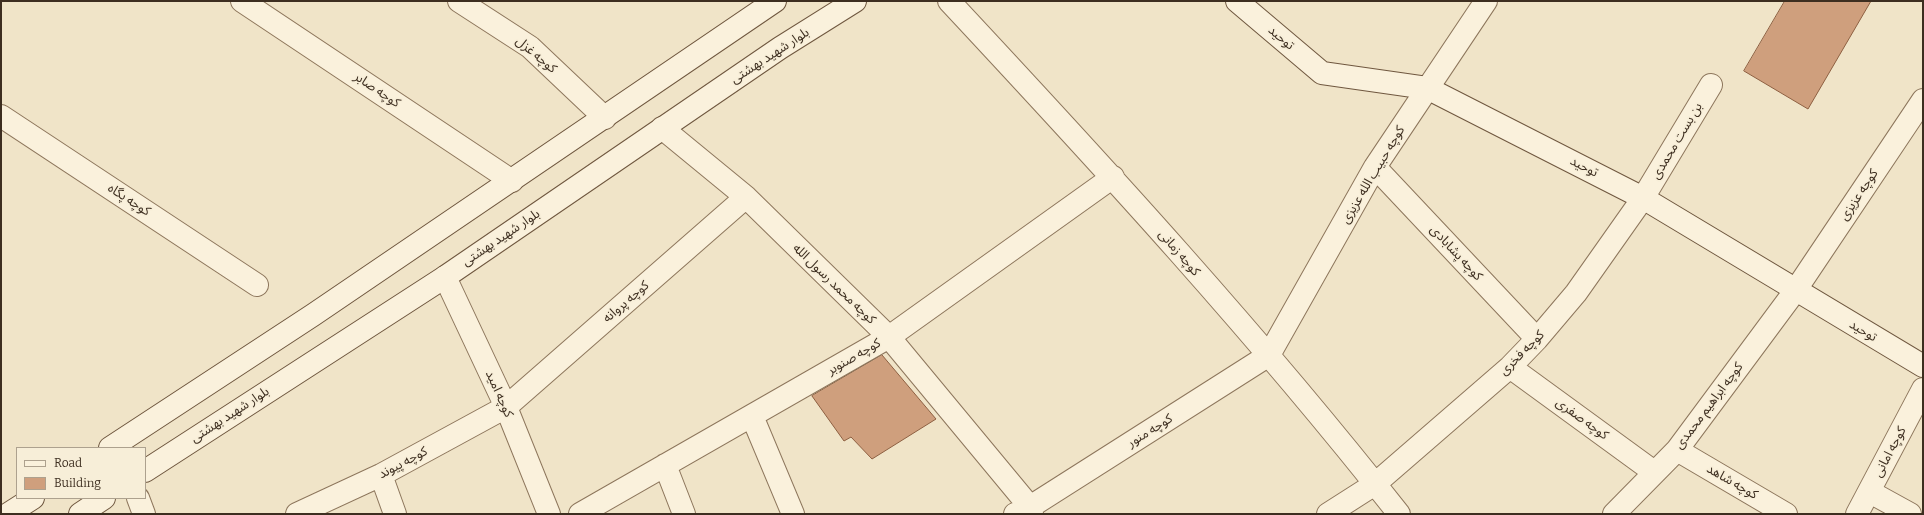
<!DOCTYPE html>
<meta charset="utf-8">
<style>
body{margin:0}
#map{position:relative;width:1924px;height:515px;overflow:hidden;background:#f0e4c8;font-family:Bitter,serif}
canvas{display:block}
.frame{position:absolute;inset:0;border:2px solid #3d2e20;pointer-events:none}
.legend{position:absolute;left:16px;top:447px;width:130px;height:52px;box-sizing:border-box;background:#f7eed8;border:1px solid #ada18e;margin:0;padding:5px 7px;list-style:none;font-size:12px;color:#3d2e20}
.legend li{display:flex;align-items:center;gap:8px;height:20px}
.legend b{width:20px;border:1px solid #ada18e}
</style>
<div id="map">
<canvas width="1924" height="515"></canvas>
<div class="frame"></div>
<ul class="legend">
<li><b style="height:5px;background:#faf1dc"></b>Road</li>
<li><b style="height:11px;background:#cf9f7d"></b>Building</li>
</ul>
</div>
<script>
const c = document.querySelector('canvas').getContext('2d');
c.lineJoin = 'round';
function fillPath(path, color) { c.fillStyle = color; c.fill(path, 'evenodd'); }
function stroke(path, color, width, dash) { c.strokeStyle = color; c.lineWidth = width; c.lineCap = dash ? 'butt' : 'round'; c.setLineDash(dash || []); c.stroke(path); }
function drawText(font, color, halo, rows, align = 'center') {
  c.font = font + ' Bitter,"Noto Sans Arabic",serif'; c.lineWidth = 3; c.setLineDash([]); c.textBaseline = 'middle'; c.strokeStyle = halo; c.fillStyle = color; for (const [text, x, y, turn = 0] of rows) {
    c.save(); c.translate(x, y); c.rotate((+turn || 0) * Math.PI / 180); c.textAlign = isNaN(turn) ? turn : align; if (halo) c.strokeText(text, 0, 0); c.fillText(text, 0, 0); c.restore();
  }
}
const building = new Path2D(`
 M 1785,1 L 1871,1 L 1808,109 L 1744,71 Z
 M 882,355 L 936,419 L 872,459 L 851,437 L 844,441 L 812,396 Z`);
fillPath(building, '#cf9f7d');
stroke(building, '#8d5f41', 1);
const minor = new Path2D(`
 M 242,1 L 512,181
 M 459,1 L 530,47 L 605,118
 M 949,1 C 1104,167 1258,335 1399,514
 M 1,116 L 257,285
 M 662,128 L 746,197 L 889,337 L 1030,507 L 1032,514
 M 1375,167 L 1537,339
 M 445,277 L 506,407 L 549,514
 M 1510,367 L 1654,472
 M 752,416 L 793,514
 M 1677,450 L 1786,514
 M 665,465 L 684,514
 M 381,475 L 395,514
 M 1870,492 L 1910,514
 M 138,498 L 144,514
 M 297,514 L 381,475 L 506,407 L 746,197
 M 580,514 L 889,337 L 1113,177
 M 1015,514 L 1030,507 L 1269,355 L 1375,167 L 1486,1
 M 1328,514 L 1375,484 L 1510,367 L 1537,339 L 1576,293 L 1643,198 L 1711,85
 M 1614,514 L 1677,450 L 1795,291 L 1923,100
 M 1857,514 L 1923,389`);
const secondary = new Path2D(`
 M 1237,1 L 1322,73 L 1427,88 L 1643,198 L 1923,366
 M 110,448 L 313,315 L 775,1
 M 145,471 L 445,277 L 780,48 L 855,1
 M 8,514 L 33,498
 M 80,514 L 104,498`);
stroke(minor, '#8d765c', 24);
stroke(secondary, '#6f573f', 24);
stroke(minor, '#faf1dc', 22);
stroke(secondary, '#faf1dc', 22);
drawText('13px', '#3d2e20', '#f7eed8', [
 ["توحید",1281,38,40],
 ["کوچه غزل",536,55,40],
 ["بلوار شهید بهشتی",770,56,-33],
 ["کوچه صابر",377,90,34],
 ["بن بست محمدی",1677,141,-59],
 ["توحید",1584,167,27],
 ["کوچه حبیب الله عزیزی",1373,175,-59],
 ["کوچه عزیزی",1859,195,-56],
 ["کوچه پگاه",129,200,33],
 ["بلوار شهید بهشتی",501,238,-34],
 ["کوچه زمانی",1179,253,49],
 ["کوچه پشابادی",1456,253,47],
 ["کوچه محمد رسول الله",834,284,44],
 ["کوچه پروانه",626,302,-41],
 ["توحید",1863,331,31],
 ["کوچه فخری",1522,353,-45],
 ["کوچه صنوبر",854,357,-30],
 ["کوچه امید",499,394,66],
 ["کوچه ابراهیم محمدی",1709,406,-53],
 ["بلوار شهید بهشتی",230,415,-33],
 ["کوچه صفری",1582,419,36],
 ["کوچه منور",1150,431,-32],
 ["کوچه امانی",1890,452,-62],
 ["کوچه پیوند",403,463,-28],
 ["کوچه شاهد",1732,482,30]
]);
</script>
